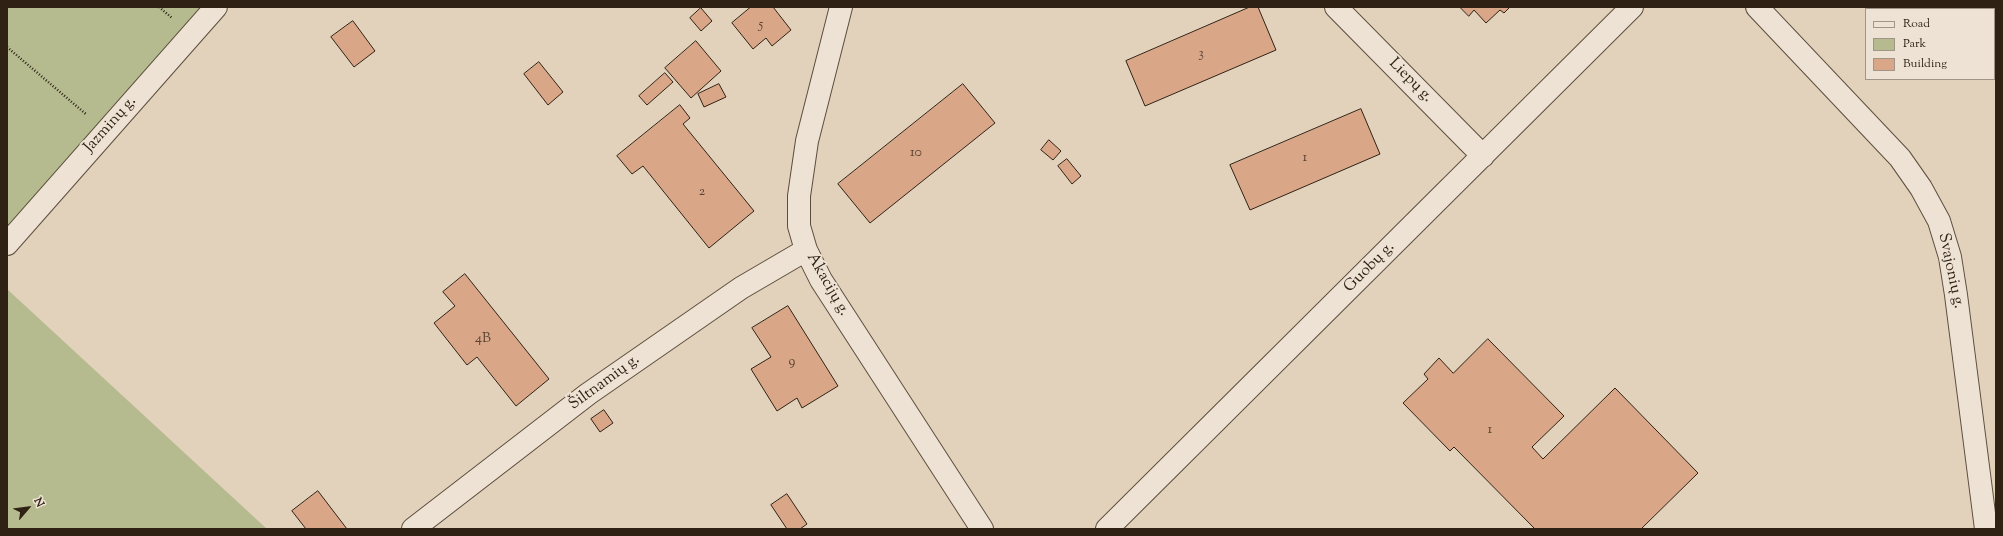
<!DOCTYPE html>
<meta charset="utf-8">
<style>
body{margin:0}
#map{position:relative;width:2003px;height:536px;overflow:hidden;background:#e3d2bb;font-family:"Sorts Mill Goudy",serif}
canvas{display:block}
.frame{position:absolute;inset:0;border:8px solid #2f2215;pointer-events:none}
.legend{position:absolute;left:1865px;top:8px;width:130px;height:72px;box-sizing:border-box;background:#ede2d3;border:1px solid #a19587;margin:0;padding:5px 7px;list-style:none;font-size:12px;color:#2f2215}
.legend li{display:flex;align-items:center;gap:8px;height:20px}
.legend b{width:20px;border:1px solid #a19587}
.north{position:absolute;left:8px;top:488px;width:40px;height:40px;-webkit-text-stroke:3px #ede2d3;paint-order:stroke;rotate:62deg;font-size:11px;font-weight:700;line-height:16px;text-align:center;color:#2f2215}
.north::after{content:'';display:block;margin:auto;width:14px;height:18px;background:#2f2215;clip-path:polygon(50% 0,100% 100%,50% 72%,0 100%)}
</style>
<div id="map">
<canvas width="2003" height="536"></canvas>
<div class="frame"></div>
<ul class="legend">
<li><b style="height:5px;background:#ede2d3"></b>Road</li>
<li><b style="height:11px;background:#b5bb8f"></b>Park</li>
<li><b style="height:11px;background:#d9a688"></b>Building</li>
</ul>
<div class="north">N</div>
</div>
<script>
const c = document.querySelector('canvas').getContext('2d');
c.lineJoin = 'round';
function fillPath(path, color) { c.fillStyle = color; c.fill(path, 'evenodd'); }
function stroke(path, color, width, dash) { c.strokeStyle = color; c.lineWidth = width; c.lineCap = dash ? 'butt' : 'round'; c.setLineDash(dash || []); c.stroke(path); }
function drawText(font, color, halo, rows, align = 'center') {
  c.font = font + ' "Sorts Mill Goudy",serif'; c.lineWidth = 4; c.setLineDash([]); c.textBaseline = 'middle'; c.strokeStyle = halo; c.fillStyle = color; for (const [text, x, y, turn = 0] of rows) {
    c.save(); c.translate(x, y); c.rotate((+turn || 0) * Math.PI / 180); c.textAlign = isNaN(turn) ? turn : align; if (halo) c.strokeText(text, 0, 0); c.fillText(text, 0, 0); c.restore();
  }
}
fillPath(new Path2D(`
 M 7,7 L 215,7 L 7,245 Z
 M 7,289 L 267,529 L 7,529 Z`), '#b5bb8f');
const building = new Path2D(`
 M 751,7 L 773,7 L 791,30 L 772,46 L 766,38 L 753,49 L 732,23 Z
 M 1250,7 L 1258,7 L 1276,50 L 1145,106 L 1126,61 Z
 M 1460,7 L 1510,7 L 1504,13 L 1500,10 L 1486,23 L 1474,10 L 1469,16 Z
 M 701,8 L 712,21 L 701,31 L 690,18 Z
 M 353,21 L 375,51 L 354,67 L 331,37 Z
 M 696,41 L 721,71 L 691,98 L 665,68 Z
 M 539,62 L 563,92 L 548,105 L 524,74 Z
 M 665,73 L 673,82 L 647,105 L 639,96 Z
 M 719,84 L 726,97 L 704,107 L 698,94 Z
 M 963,84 L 995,123 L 870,223 L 838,184 Z
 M 680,105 L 690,118 L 683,124 L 754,211 L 709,248 L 643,166 L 632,174 L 617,156 Z
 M 1361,109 L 1380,154 L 1250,210 L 1230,165 Z
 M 1049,140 L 1061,151 L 1053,160 L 1041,150 Z
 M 1067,159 L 1081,176 L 1072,184 L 1058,166 Z
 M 465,274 L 549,379 L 516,406 L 477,357 L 467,365 L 434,323 L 455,306 L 443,292 Z
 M 788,306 L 838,386 L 802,408 L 797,398 L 777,411 L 751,369 L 771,357 L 752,328 Z
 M 1488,339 L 1564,416 L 1532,447 L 1543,459 L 1615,388 L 1698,473 L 1641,529 L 1535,529 L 1454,447 L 1450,451 L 1403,403 L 1428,379 L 1424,374 L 1439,358 L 1453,373 Z
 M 604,410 L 613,423 L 600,432 L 591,419 Z
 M 318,491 L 347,529 L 306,529 L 292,511 Z
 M 787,494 L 807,524 L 800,529 L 787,529 L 771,505 Z`);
fillPath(building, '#d9a688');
stroke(building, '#2f2215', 1);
const minor = new Path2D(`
 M 841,7 L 807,141 L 799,196 L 799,226 L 806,250 L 821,280 L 982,529
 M 1336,7 L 1483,156
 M 1757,7 L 1900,158 L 1921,188 L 1939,221 L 1950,257 L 1956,295 L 1986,529
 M 7,244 L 216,7
 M 413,529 L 588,394 L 741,288 L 806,250
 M 1107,529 L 1632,7`);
stroke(minor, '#5c4e3e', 24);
stroke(new Path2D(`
 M 159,7 L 172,18
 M 1967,7 L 1968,9
 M 1994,36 L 1996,38
 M 7,47 L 87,115`), '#2f2215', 2.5, [1, 2]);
stroke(minor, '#ede2d3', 22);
drawText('14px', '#5a4332', null, [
 ["5",761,26],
 ["3",1201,55],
 ["10",916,154],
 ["1",1305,159],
 ["2",702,193],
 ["4B",483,340],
 ["9",792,363],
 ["1",1490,431]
]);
drawText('16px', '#2f2215', '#ede2d3', [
 ["Liepų g.",1410,81,45],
 ["Jazminų g.",111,125,-48],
 ["Guobų g.",1370,268,-45],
 ["Svajonių g.",1950,271,78],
 ["Akacijų g.",827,285,60],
 ["Šiltnamių g.",605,383,-36]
]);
</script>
